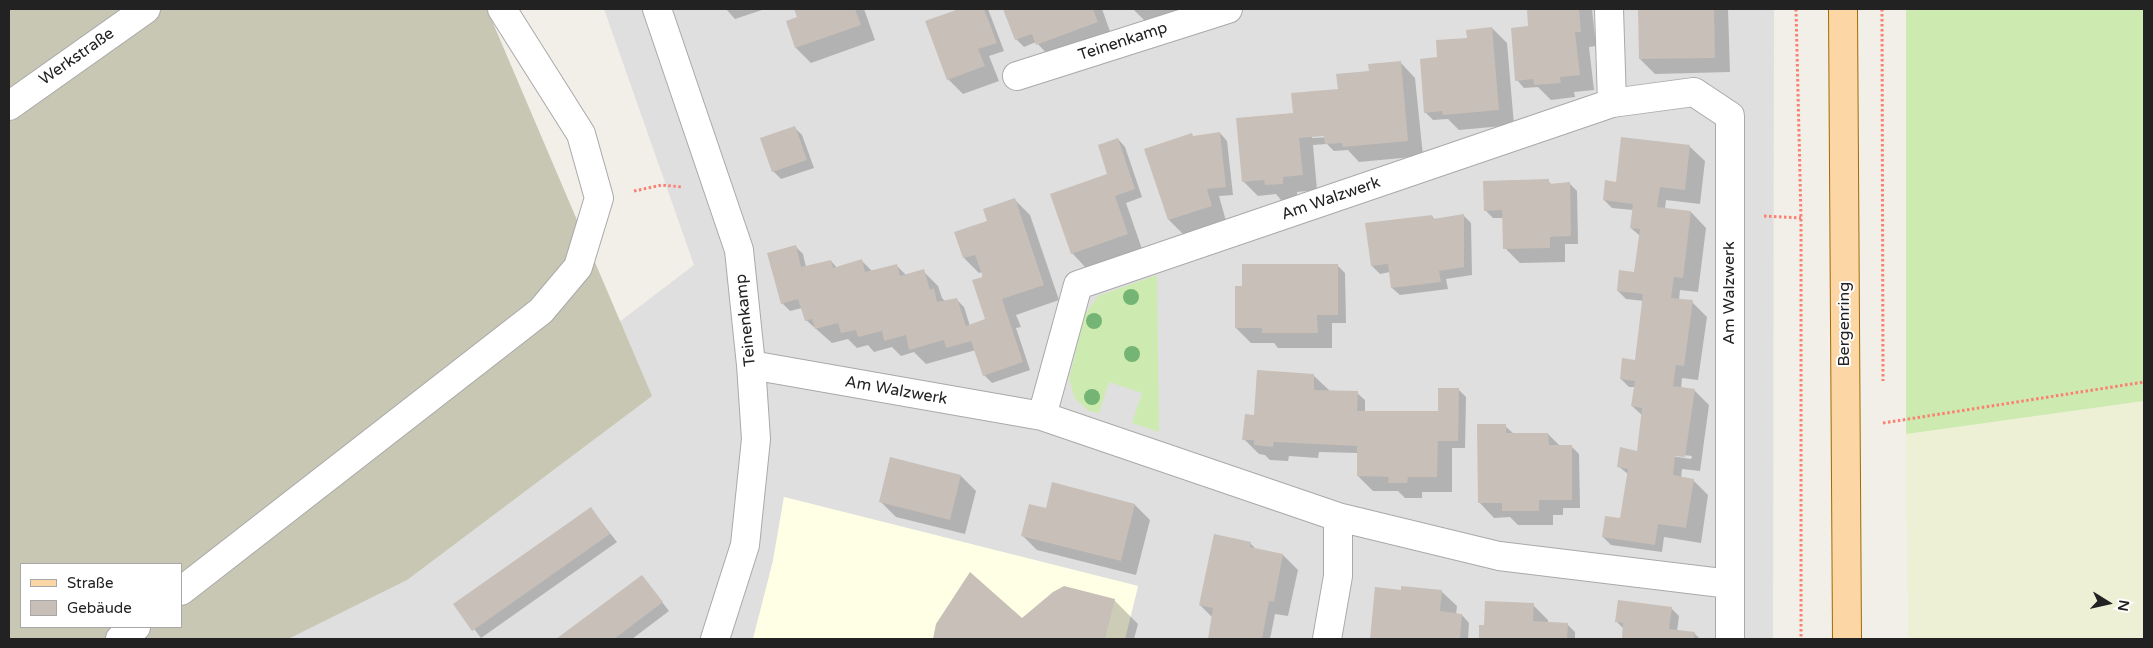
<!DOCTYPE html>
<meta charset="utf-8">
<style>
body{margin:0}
#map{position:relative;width:2153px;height:648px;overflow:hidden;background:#f2efe9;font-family:"Varela Round",sans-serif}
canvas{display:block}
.frame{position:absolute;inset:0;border:10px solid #222;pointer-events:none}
.legend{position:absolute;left:20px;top:563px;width:162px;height:65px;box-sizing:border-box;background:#fff;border:1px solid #a7a7a7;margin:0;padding:6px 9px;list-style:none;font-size:15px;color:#222}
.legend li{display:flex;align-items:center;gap:10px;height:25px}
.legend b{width:25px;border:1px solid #a7a7a7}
.north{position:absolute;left:2083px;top:578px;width:50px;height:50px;-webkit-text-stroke:4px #fff;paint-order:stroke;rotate:100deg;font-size:14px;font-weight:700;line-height:20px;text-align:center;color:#222}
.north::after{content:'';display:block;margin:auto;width:18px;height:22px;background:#222;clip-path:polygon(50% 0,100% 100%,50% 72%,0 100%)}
</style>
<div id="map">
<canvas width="2153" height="648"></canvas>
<div class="frame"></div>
<ul class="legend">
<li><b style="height:6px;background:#fcd6a4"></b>Straße</li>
<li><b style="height:14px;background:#c7bfb8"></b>Gebäude</li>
</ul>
<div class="north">N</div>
</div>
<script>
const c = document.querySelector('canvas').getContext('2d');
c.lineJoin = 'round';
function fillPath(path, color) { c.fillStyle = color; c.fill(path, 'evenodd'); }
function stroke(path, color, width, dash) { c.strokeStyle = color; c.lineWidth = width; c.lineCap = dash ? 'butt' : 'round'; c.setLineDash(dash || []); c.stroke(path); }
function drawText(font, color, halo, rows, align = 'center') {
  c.font = font + ' "Varela Round",sans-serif'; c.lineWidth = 4; c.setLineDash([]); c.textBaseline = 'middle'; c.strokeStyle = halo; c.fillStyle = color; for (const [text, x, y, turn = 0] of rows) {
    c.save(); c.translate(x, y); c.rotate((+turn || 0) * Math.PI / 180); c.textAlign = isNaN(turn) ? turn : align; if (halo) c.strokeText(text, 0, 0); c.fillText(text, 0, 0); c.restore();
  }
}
fillPath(new Path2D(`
 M 604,9 L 1774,9 L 1773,639 L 1125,639 L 1138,586 L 784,497 L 773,561 L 753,639 L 203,639 L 694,265 Z`), '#e0dfdf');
fillPath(new Path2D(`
 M 784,497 L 1138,586 L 1125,639 L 753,639 L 773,561 Z`), '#ffffe5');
fillPath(new Path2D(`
 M 9,9 L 487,9 L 652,396 L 407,580 L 288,639 L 9,639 ZM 21,564 L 181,564 L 181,627 L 21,627 Z`), '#c7c7b4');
fillPath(new Path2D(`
 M 2144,401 L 2144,639 L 1908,639 L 1906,434 Z`), '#eef0d5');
fillPath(new Path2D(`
 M 1906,9 L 2144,9 L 2144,401 L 1906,434 Z
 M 1157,275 L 1159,432 L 1132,423 L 1142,393 L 1109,382 L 1099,413 L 1089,411 L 1075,399 L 1069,379 L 1085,314 L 1098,296 Z`), '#cdebb0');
fillPath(new Path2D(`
 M 726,9 L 765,9 L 735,19 Z
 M 791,9 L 864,9 L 875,40 L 811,63 L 796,48 L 799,18 L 795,9 Z
 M 963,9 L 988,9 L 1004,51 L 989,56 L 999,81 L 963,94 L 948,79 L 927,22 Z
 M 1005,9 L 1102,9 L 1112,37 L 1052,59 L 1036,42 L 1024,47 L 1016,39 Z
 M 1133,9 L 1194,9 L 1149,25 Z
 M 1528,9 L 1592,9 L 1596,46 L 1589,47 L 1594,90 L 1574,92 L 1575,97 L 1551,100 L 1538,87 L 1524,88 L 1517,80 L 1530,30 Z
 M 1639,9 L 1728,9 L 1730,72 L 1655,74 L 1640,59 Z
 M 1492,28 L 1507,43 L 1514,125 L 1459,130 L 1448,119 L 1433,120 L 1425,112 L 1437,58 L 1468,39 Z
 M 1400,62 L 1415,78 L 1423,156 L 1359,162 L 1348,150 L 1334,151 L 1327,144 L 1313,145 L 1317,190 L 1297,192 L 1297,198 L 1281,200 L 1276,194 L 1258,196 L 1243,181 L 1296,114 L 1371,72 ZM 1331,134 L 1331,137 L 1312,138 L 1312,136 Z
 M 794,127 L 802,135 L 814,168 L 781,179 L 773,171 Z
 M 1220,133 L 1227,141 L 1233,195 L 1219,196 L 1226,221 L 1184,235 L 1169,220 L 1145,150 L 1194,137 Z
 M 1118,139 L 1125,147 L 1142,197 L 1126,203 L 1142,249 L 1087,269 L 1072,253 L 1107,176 Z
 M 1689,146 L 1705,161 L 1700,204 L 1666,200 L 1665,209 L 1691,212 L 1706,228 L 1698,292 L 1680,290 L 1679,300 L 1692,302 L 1707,317 L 1698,380 L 1682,378 L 1681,389 L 1694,390 L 1709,405 L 1700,471 L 1682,469 L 1681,478 L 1693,480 L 1708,495 L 1701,543 L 1664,537 L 1662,552 L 1611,545 L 1603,537 L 1624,520 L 1628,474 L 1618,466 L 1638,451 L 1643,416 L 1632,406 L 1635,387 L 1629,387 L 1621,379 L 1638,362 L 1644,301 L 1626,299 L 1618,291 L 1638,274 L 1640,236 L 1631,228 L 1633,210 L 1612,208 L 1604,200 L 1617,183 ZM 1659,452 L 1692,456 L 1691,459 L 1665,455 Z
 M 1548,181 L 1552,185 L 1570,184 L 1577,191 L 1578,244 L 1565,244 L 1565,262 L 1520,263 L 1505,248 L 1504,218 L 1493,218 L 1485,210 Z
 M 1015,200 L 1030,215 L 1059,300 L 1016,315 L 1021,327 L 1016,328 L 1030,370 L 992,383 L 984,375 L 976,350 L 926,364 L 914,352 L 901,356 L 892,347 L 874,352 L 868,345 L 857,348 L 848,339 L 832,343 L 806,320 L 802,308 L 790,311 L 782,303 L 795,246 L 803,254 L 806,267 L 831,261 L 837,268 L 862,261 L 873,272 L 896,265 L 906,275 L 923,271 L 938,286 L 942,298 L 946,302 L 956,299 L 964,307 L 970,326 L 987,320 L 982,272 L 979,273 L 964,258 L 988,221 Z
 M 1432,216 L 1435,220 L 1464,216 L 1471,223 L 1472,275 L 1446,279 L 1448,289 L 1400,295 L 1392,288 L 1390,272 L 1380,274 L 1372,266 Z
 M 1337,265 L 1345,273 L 1346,323 L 1332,323 L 1332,348 L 1278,348 L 1274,343 L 1251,343 L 1236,328 L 1243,287 Z
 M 1314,376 L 1330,391 L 1357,393 L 1365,400 L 1365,412 L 1439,413 L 1458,389 L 1466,397 L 1465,448 L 1452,448 L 1452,492 L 1422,492 L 1422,498 L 1405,498 L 1398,491 L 1373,491 L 1358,476 L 1358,453 L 1319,452 L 1318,458 L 1289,456 L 1288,461 L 1270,460 L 1265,455 L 1259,454 L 1244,439 L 1255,416 Z
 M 1505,426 L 1514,434 L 1548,434 L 1561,447 L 1571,446 L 1579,454 L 1580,508 L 1563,508 L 1563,515 L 1553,515 L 1553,525 L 1518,525 L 1510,517 L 1494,518 L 1479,502 Z
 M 961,476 L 976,491 L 965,534 L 896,517 L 881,502 Z
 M 1053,484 L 1135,505 L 1150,520 L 1136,575 L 1037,550 L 1022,535 L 1047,510 Z
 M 591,509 L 617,542 L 481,638 L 455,604 Z
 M 1250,543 L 1257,550 L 1283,555 L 1298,570 L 1288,616 L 1275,614 L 1270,639 L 1209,639 L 1212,617 L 1200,605 Z
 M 642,576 L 669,611 L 632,639 L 558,639 Z
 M 1376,589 L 1403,591 L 1441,591 L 1457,606 L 1456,615 L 1462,615 L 1469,623 L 1468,639 L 1371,639 Z
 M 1114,600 L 1138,624 L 1134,639 L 934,639 L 938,625 L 1022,619 Z
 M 1533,605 L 1548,620 L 1548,623 L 1567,624 L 1575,632 L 1575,639 L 1480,639 L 1480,626 L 1485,626 Z
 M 1671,608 L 1679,616 L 1677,631 L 1694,633 L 1700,639 L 1623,639 L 1624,629 L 1617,622 Z`), '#0003');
fillPath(new Path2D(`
 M 794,9 L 855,9 L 861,25 L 795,48 L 786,21 L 797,17 Z
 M 959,9 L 984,9 L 997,43 L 978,49 L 985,66 L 947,80 L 925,21 Z
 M 1003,9 L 1093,9 L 1098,22 L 1036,45 L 1032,34 L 1015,40 Z
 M 1527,9 L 1579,9 L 1581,32 L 1575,32 L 1580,75 L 1560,77 L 1561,83 L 1534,85 L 1533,79 L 1515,81 L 1511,28 L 1528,26 Z
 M 1638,9 L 1714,9 L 1715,58 L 1639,59 Z
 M 1492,27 L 1499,110 L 1443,115 L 1442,111 L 1424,113 L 1420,59 L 1437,57 L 1436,40 L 1467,38 L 1466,30 Z
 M 1401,61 L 1408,141 L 1343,147 L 1342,143 L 1325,144 L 1324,136 L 1299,138 L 1303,175 L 1283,177 L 1283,184 L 1265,185 L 1264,180 L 1242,182 L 1236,118 L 1293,113 L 1291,93 L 1338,89 L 1336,74 L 1369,71 L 1368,64 Z
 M 795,126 L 807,160 L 772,172 L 760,138 Z
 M 1220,132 L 1226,187 L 1207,189 L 1212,206 L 1168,220 L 1144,149 L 1192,133 L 1193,136 Z
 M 1621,137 L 1690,145 L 1685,190 L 1660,187 L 1657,207 L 1691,211 L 1683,278 L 1674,277 L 1671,298 L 1693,300 L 1684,366 L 1676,365 L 1673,386 L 1695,389 L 1685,457 L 1675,456 L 1673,475 L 1694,479 L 1686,528 L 1658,524 L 1655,545 L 1602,537 L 1605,516 L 1620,518 L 1628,469 L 1617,467 L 1620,447 L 1637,451 L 1642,408 L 1631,406 L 1635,381 L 1620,379 L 1622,358 L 1635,360 L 1643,294 L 1617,291 L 1619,270 L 1634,272 L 1640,229 L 1630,228 L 1633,204 L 1603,200 L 1605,180 L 1616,182 Z
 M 1118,138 L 1135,189 L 1115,196 L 1128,234 L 1071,254 L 1050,194 L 1107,174 L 1098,145 Z
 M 1549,179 L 1549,184 L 1570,182 L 1571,236 L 1550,237 L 1550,248 L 1503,249 L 1502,210 L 1484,211 L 1483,181 Z
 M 1015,198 L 1044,285 L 1002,299 L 1023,362 L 983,376 L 971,341 L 946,348 L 944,340 L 909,350 L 906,335 L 884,341 L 882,331 L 858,337 L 856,330 L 841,333 L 838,323 L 815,329 L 812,319 L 805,321 L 798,299 L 781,304 L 767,253 L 796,245 L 801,267 L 831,260 L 833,268 L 862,259 L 865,272 L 897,264 L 900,276 L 924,269 L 930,290 L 934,288 L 937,302 L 957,298 L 966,326 L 985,319 L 972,280 L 983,277 L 975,255 L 963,258 L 954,232 L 987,221 L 983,209 Z
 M 1464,214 L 1464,267 L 1439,271 L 1441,282 L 1391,288 L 1388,264 L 1371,266 L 1365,223 L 1432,215 L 1433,219 Z
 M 1242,264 L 1338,264 L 1338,315 L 1317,315 L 1318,333 L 1262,333 L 1262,328 L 1235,328 L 1235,286 L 1242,286 Z
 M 1257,370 L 1314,374 L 1314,390 L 1358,391 L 1357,411 L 1438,411 L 1438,388 L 1459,388 L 1458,441 L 1438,441 L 1437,477 L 1408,477 L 1407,483 L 1388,483 L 1389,477 L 1357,476 L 1357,446 L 1274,442 L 1273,447 L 1254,445 L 1254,440 L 1242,440 L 1245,414 L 1254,415 Z
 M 1477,424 L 1506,424 L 1506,433 L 1548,433 L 1549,445 L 1572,445 L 1572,500 L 1539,500 L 1539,511 L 1502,511 L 1502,503 L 1478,503 Z
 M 890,457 L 961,475 L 950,520 L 879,502 Z
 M 1052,482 L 1135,504 L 1121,561 L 1021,536 L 1029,504 L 1046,508 Z
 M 591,507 L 610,534 L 472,631 L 453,604 Z
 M 1214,534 L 1251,542 L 1250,547 L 1283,554 L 1274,602 L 1269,601 L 1262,639 L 1208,639 L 1213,608 L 1199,605 Z
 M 970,572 L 1022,618 L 1053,592 L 1064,586 L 1115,599 L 1105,639 L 933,639 L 936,624 Z
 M 642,575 L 663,602 L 614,639 L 556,639 Z
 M 1401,586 L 1442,590 L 1440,611 L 1462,614 L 1460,639 L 1370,639 L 1375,587 L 1401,590 Z
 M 1618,600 L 1672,607 L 1669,629 L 1695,632 L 1694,639 L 1622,639 L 1623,623 L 1615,622 Z
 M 1485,601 L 1534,603 L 1533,621 L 1568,623 L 1567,639 L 1479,639 L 1479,625 L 1484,625 Z`), '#c7bfb8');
const minor = new Path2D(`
 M 657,9 L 739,250 L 751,365 L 756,439 L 745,545 L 715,639
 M 1609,9 L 1612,103
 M 1017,76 L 1228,9
 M 9,106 L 146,9
 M 751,365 L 1042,416 L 1338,517 L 1499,556 L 1730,584 L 1730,116 L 1694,92 L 1612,103 L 1078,285 L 1042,416
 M 181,591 L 541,311 L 578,267 L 599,198 L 581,134 L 502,9
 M 120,639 L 136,627
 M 1327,639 L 1338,576 L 1338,517
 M 1730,639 L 1730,584`);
const major = new Path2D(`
 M 1843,9 L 1847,639`);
stroke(minor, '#a9a9a9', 30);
stroke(major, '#a06b00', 30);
stroke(new Path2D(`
 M 1796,9 L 1801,218 L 1801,639
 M 1882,9 L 1883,381
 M 634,191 L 662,185 L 682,187
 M 1764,216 L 1801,218
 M 1883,423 L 2144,382`), '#fa8072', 3, [2.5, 2.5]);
stroke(minor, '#fff', 28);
stroke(major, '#fcd6a4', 28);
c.fillStyle = '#74b475';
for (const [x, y] of [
 [1131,297],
 [1094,321],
 [1132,354],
 [1092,397]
]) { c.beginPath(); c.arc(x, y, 8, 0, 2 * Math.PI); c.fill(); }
drawText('16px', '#222', '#fff', [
 ["Teinenkamp",1123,42,-18],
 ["Werkstraße",77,57,-35],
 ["Am Walzwerk",1331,199,-19],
 ["Am Walzwerk",1730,293,-90],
 ["Teinenkamp",746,320,-96],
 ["Bergenring",1845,324,-90],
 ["Am Walzwerk",896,391,10]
]);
</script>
